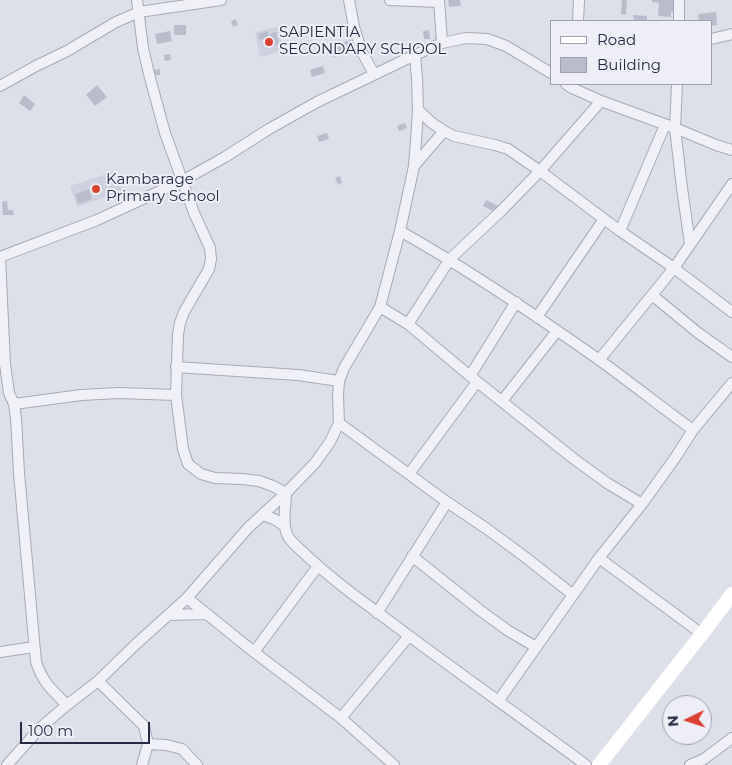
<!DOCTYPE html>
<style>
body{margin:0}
#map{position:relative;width:732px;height:765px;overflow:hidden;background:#dddfe9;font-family:Montserrat,sans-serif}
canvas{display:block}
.legend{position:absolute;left:550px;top:20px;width:162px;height:65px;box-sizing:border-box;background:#edeef6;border:1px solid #9d9fae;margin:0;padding:6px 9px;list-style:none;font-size:15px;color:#252941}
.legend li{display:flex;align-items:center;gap:10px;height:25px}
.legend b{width:25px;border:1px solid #9d9fae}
.north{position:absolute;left:662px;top:695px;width:50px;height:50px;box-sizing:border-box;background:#edeef6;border:1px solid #9d9fae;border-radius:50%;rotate:266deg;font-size:14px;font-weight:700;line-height:20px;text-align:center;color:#252941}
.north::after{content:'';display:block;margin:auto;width:18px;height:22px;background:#dc4033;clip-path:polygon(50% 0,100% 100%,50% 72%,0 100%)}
.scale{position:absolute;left:20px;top:722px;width:130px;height:22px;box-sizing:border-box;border:2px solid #252941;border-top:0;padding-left:6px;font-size:15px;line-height:18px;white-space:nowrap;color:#252941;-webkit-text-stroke:4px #edeef6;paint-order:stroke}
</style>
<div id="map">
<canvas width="732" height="765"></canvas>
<ul class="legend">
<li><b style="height:6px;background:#fff"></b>Road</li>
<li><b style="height:14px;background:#babccc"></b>Building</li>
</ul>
<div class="north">N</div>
<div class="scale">100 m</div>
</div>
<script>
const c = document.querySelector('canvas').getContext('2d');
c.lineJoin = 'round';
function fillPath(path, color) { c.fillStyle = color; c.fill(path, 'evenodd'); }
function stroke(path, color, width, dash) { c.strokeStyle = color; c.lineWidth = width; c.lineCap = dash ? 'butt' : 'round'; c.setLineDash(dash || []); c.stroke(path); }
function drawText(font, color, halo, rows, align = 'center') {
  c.font = font + ' Montserrat,sans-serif'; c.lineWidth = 4; c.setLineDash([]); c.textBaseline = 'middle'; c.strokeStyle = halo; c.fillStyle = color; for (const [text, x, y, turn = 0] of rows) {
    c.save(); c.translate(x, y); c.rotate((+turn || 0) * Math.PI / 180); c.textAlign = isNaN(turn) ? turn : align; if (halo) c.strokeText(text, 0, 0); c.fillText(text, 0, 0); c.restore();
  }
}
fillPath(new Path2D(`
 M 278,27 L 284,51 L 260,57 L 255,32 Z
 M 115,171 L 122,191 L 77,207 L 70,186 Z`), '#cfd1de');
fillPath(new Path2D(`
 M 448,0 L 460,0 L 461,6 L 449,7 Z
 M 622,0 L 627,0 L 626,15 L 621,14 Z
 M 652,0 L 675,0 L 674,12 L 671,12 L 671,17 L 658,16 L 659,3 L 652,2 Z
 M 716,12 L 717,25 L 711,26 L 711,21 L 699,21 L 698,14 Z
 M 633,15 L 647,16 L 647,21 L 634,21 Z
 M 236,19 L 238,25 L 233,27 L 231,21 Z
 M 174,25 L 186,25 L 186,35 L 174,35 Z
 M 429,30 L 430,39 L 424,39 L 423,31 Z
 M 170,31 L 172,41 L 157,44 L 155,34 Z
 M 268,31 L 269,38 L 260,40 L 258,34 Z
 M 276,32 L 279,44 L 273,46 L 270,34 Z
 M 351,40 L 354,52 L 332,57 L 330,46 Z
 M 170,54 L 171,60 L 165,61 L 164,55 Z
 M 323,66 L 325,73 L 312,77 L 310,70 Z
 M 160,69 L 160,75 L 155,75 L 154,70 Z
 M 97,85 L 107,97 L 95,106 L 86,95 Z
 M 24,95 L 35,104 L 30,111 L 19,103 Z
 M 405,123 L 407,128 L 399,131 L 397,126 Z
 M 327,133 L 329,139 L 319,142 L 317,136 Z
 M 340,176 L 342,183 L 338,185 L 335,178 Z
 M 89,189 L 92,199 L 78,204 L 75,194 Z
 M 486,200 L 498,206 L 495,212 L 483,206 Z
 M 7,201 L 8,210 L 13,210 L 14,215 L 3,215 L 2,202 Z`), '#babccc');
const street = new Path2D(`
 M 137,0 L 143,48 L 150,78 L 165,133 L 194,213 L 210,248 L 211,259 L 209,269 L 184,312 L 180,323 L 178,334 L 176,395 L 183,449 L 188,464 L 201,474 L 215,478 L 242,479 L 259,481 L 273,486 L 286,493 C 286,507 281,526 289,538 C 294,545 302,551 308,557 C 330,577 353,595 377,612 C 446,664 517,714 586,765
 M 349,0 L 354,27 L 362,52 L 374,74
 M 390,0 L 439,2
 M 439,0 L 442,43
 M 679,0 L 679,21
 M 578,21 L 579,0
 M 711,39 L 732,34
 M 566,84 L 572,88 L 601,101 L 675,128 L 716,145 L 732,150
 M 677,84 L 675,128 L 682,188 L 690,244
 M 0,86 L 36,66 L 67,51 L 116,22 L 139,12 L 221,0
 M 418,110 L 432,123 L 444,131 L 454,136 L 495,145 L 508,149 L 540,171 L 620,231 L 674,268 L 732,312
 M 414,166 L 444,131
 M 400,231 C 469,270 534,314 598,359 C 630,382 661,407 693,430
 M 620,231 L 665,125
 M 652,295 L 697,332 L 732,357
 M 380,307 L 408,324 L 470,376 L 574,459 L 607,483 L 642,504
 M 537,317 L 604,219
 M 408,324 L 450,259 L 501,211 L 540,171 L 601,101
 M 599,360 L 674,268 L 732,184
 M 176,367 L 298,375 L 339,381
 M 470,376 L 516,302
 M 502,401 L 557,331
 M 14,404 L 81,395 L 119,393 L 176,395
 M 339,423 L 447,502 L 487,529 L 525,557 L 572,594
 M 409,474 L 477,382
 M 263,515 L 274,519 L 285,526
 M 412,556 L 481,611 L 507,630 L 536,647
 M 599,558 L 702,634
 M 187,598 L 254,652 L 341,718 L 394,765
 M 377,613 L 447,502
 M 168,615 L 206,614
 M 0,652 L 34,647
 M 254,652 L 318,566
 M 98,681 L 144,726 L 148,744 L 142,765
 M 499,700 L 599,558 L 642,504 L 675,458 L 693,430 L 732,383
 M 67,705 C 52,690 43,683 36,662 L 19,473 L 16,418 L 14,404 L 9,393 L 5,364 L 0,257 L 97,220 L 182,181 L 225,157 L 269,129 L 317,102 L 415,55 L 442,43 L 466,38 L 487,39 L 506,46 L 551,73
 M 341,718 L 409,636
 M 148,744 L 166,745 L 182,749 L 197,765
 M 7,765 L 40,728 L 67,705 L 98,681 L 135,645 L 187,598 L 248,528 L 286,493 L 315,463 L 330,442 L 339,423 L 338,396 L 339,381 L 344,368 L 380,307 L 400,231 L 414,166 L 416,141 L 418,110 L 417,78 L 415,55
 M 690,765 L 704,759 L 732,738`);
stroke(street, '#a6a8b7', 12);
stroke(street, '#f0f1f7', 10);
stroke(new Path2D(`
 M 599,765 L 702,634 L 732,594`), '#fff', 14);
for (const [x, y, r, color] of [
 [269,42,5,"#dc4033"],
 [96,189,5,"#dc4033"]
]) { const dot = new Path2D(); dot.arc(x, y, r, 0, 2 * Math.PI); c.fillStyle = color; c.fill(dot); stroke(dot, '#edeef6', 2); }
drawText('15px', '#252941', '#edeef6', [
 ["SAPIENTIA",279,33],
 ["SECONDARY SCHOOL",279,50],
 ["Kambarage",106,180],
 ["Primary School",106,197]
], 'left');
</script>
